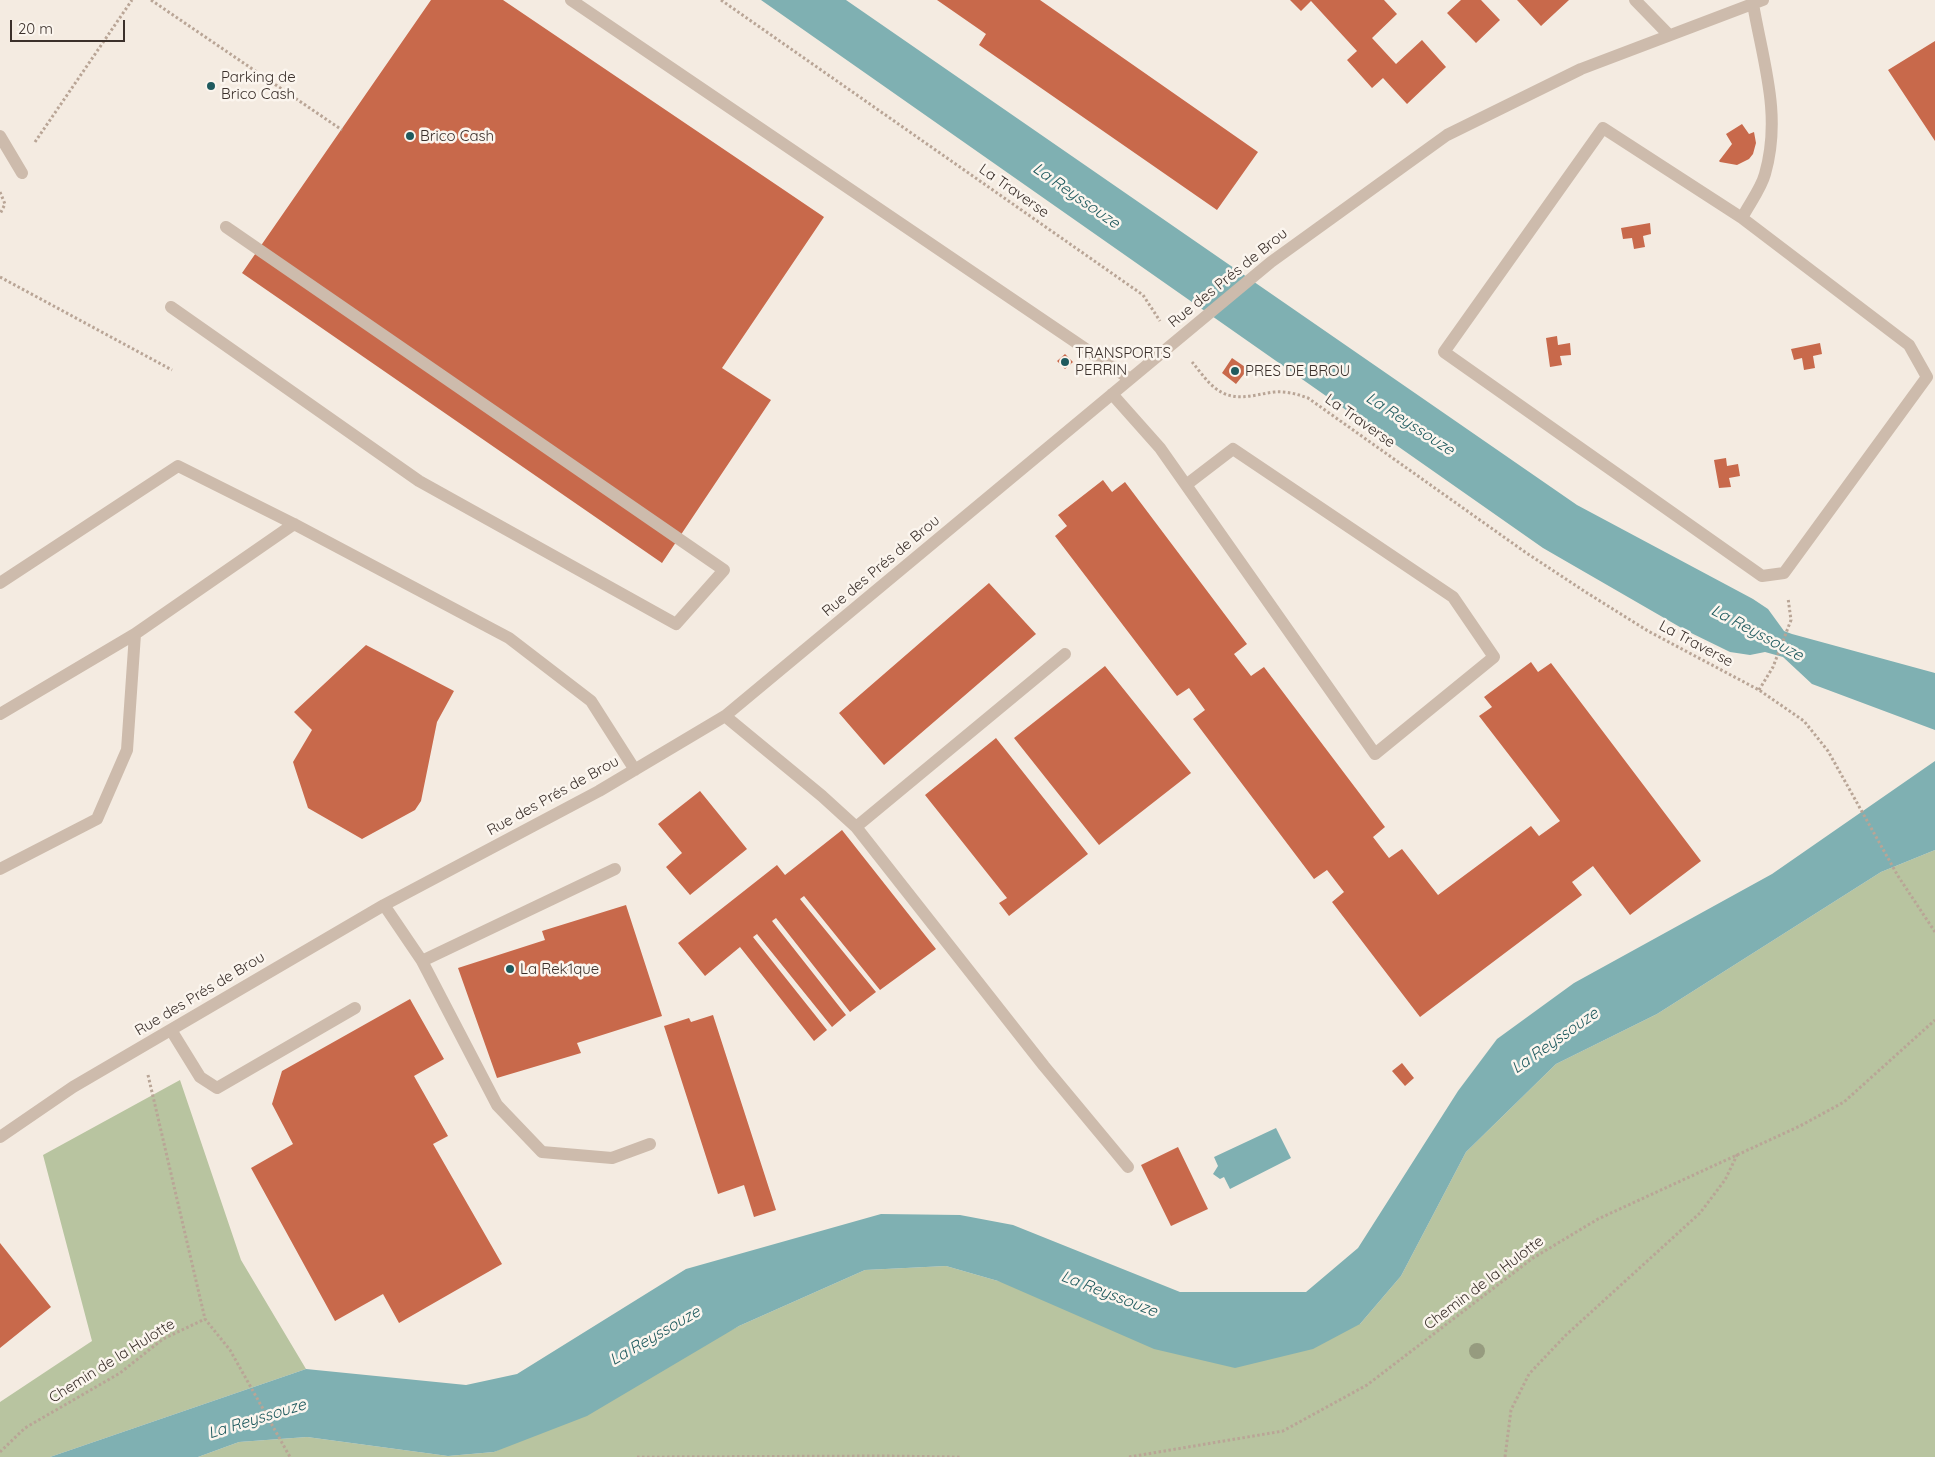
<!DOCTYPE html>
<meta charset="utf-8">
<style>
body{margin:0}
#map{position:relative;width:1935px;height:1457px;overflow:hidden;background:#f4ebe1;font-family:Quicksand,sans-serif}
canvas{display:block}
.scale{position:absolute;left:10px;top:20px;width:115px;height:22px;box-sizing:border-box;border:2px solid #3b302b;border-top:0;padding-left:6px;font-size:15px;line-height:18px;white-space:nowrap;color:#3b302b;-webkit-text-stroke:4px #fbf5ee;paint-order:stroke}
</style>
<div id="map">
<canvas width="1935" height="1457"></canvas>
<div class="scale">20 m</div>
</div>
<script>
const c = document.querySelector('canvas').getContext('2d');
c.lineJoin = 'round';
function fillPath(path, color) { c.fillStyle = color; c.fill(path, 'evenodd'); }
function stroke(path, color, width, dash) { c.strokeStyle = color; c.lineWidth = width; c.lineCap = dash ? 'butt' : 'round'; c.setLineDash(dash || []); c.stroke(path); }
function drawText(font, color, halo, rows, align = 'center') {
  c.font = font + ' Quicksand,sans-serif'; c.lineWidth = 5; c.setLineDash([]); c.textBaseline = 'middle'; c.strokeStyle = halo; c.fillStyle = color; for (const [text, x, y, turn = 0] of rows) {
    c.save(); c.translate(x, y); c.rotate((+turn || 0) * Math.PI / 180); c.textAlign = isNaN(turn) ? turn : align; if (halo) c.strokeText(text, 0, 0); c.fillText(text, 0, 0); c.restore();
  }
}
fillPath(new Path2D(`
 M 1935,850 L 1935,1457 L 198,1457 L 239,1442 L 307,1437 L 448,1456 L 494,1452 L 739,1326 L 865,1270 L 946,1266 L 998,1281 L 1360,1324 L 1401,1276 L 1466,1152 L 1556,1064 L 1657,1014 L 1881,872 Z
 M 180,1080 L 241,1260 L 306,1369 L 50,1457 L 0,1457 L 0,1402 L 92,1341 L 43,1155 Z`), '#b8c4a0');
fillPath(new Path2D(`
 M 761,0 L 846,0 L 1577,505 L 1753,599 L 1768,609 L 1784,631 L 1792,634 L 1935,673 L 1935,730 L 1812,684 L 1783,657 L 1765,652 L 1750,655 L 1730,652 L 1685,630 L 1543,548 Z
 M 1935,761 L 1935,850 L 1881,872 L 1657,1014 L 1556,1064 L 1466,1152 L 1401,1276 L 1360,1324 L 1313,1349 L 1235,1368 L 1154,1349 L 998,1281 L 946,1266 L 865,1270 L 739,1326 L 587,1416 L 494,1452 L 448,1456 L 307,1437 L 239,1442 L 198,1457 L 50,1457 L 306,1369 L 466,1385 L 517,1374 L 686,1269 L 881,1214 L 960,1215 L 1013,1225 L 1180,1292 L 1306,1292 L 1358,1248 L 1458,1091 L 1497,1039 L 1574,983 L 1772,874 Z
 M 1276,1128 L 1291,1158 L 1230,1189 L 1224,1177 L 1220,1179 L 1213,1174 L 1218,1166 L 1214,1157 Z`), '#7fb0b2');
fillPath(new Path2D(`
 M 431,0 L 503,0 L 824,217 L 722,368 L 771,400 L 662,563 L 242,273 Z
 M 937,0 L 1040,0 L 1258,152 L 1217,210 L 979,45 L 986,34 Z
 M 1290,0 L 1384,0 L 1397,14 L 1372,38 L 1396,64 L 1422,40 L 1446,67 L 1407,104 L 1383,78 L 1372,88 L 1347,60 L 1357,51 L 1311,1 L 1301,11 Z
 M 1461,0 L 1481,0 L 1500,20 L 1476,43 L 1447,13 Z
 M 1517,0 L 1569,0 L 1541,26 Z
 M 1935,41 L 1935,141 L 1888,70 Z
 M 1742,124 L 1749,134 L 1754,132 L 1756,143 L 1753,154 L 1749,159 L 1737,165 L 1720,162 L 1719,161 L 1732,144 L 1726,134 Z
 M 1650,223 L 1651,234 L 1643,236 L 1645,247 L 1634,249 L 1632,238 L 1623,239 L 1621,228 Z
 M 1557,336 L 1558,345 L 1570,343 L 1571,355 L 1560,356 L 1562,365 L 1550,367 L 1546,338 Z
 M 1820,343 L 1822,354 L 1813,356 L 1815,368 L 1804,370 L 1802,358 L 1794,360 L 1791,349 Z
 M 1065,354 L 1073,362 L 1065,369 L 1057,361 Z
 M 1232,358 L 1248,369 L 1236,384 L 1222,373 Z
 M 1726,458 L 1727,466 L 1738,464 L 1740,476 L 1729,478 L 1731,487 L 1719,488 L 1714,460 Z
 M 1103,480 L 1112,492 L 1125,482 L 1247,644 L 1234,654 L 1251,676 L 1264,667 L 1385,827 L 1373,837 L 1389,858 L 1402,849 L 1438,895 L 1531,826 L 1539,836 L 1560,821 L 1479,716 L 1492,707 L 1484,697 L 1531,662 L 1538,672 L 1551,663 L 1701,861 L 1630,915 L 1593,866 L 1572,882 L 1582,895 L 1420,1017 L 1332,902 L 1344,892 L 1327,870 L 1314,879 L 1193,719 L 1205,710 L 1189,688 L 1177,696 L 1055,536 L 1067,526 L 1058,515 Z
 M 989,583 L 1036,634 L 884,765 L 839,713 Z
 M 366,645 L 454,691 L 437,722 L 421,801 L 415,810 L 362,839 L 308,808 L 293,762 L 312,730 L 294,712 Z
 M 1105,666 L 1191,773 L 1099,845 L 1014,738 Z
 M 996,738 L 1088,854 L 1009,916 L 999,903 L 1007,898 L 925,795 Z
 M 700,791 L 747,849 L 690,895 L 666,867 L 682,853 L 658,824 Z
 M 842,830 L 936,949 L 880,990 L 804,896 L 800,899 L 876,992 L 850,1012 L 776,918 L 772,921 L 846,1015 L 832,1027 L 757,934 L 753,937 L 827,1030 L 814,1041 L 740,947 L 705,976 L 678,943 L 777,865 L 785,875 Z
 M 626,905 L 662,1016 L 577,1043 L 581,1053 L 497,1078 L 458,968 L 545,940 L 542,931 Z
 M 410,999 L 444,1059 L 414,1076 L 448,1136 L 433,1144 L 502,1264 L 399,1323 L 383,1294 L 335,1321 L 251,1168 L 293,1144 L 272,1104 L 282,1071 Z
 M 713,1015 L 776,1210 L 754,1217 L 744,1185 L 718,1194 L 664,1026 L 689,1018 L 691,1022 Z
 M 1402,1063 L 1414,1078 L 1405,1086 L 1392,1071 Z
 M 1178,1147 L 1208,1209 L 1171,1226 L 1141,1165 Z
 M 0,1243 L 51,1307 L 0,1348 Z`), '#c8694b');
stroke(new Path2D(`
 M 151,0 L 342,130
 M 721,0 L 1143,295 L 1160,321
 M 35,142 L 132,0
 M 0,192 L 5,204 L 0,214
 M 0,277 L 172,370
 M 1192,362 C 1199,370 1206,381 1215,388 C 1234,403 1252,395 1274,392 C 1286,391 1297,394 1308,398 L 1525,552 L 1584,591 L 1648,631 L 1759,690 L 1804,721 L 1828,751 L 1898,876 L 1935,932
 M 1759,690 L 1773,667 L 1791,620 L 1788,598
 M 148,1075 L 205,1319 L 230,1350 L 290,1457
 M 0,1452 L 25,1428 L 120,1373 L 163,1339 L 205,1319
 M 637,1457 L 884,1456 L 960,1457
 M 1129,1457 L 1283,1431 L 1367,1385 L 1533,1258 L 1598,1219 L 1800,1126 L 1844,1102 L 1935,1020
 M 1505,1457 L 1511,1410 L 1529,1374 L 1566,1335 L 1700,1213 L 1725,1180 L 1738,1153`), '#b9a596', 3, [2.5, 2.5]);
stroke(new Path2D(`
 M 571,0 L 1130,379
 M 1635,0 L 1669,35
 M 0,136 L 22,173
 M 1742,218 L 1909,345 L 1927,377 L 1784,573 L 1762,576 L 1444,352 L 1603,128 L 1742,218 C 1749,204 1761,189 1765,174 C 1782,115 1763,62 1753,4
 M 171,307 L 419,481 L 676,624 L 724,570 L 226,227
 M 1112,394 L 1160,448 L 1375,754 L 1494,657 L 1453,597 L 1233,449 L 1186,485
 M 0,583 L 178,466 L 294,524 L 509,638 L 591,701 L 635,770
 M 0,714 L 135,634
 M 725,716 L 822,796 L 856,827 L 1065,654
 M 856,827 L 1044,1066 L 1128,1167
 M 0,869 L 97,819 L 127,750 L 135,634 L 294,524
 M 384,905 L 422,961 L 615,869
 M 422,961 L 497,1105 L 542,1152 L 612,1158 L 650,1144
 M 171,1030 L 200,1077 L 217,1088 L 355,1008
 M 0,1137 L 73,1087 L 384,905 L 599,791 L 725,716 L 1271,262 L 1447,135 L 1581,69 L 1763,0`), '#cdbbac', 12);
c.fillStyle = '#969b7f';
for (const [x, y] of [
 [1477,1351]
]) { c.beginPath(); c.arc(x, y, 8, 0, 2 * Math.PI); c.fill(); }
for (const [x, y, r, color] of [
 [211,86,5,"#1f5a5e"],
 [410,136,5,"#1f5a5e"],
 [1065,362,5,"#1f5a5e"],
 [1235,371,5,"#1f5a5e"],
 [510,969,5,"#1f5a5e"]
]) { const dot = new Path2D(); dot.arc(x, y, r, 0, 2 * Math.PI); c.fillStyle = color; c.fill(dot); stroke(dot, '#fbf5ee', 2); }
drawText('15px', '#3b302b', '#fbf5ee', [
 ["Parking de",221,77],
 ["Brico Cash",221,94],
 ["Brico Cash",420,136],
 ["TRANSPORTS",1075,353],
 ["PERRIN",1075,370],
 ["PRES DE BROU",1245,371],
 ["La Rek1que",520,969]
], 'left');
drawText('15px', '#3b302b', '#fbf5ee', [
 ["La Traverse",1014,191,35],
 ["Rue des Prés de Brou",1228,278,-39],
 ["La Traverse",1360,421,35],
 ["Rue des Prés de Brou",881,566,-40],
 ["La Traverse",1696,644,28],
 ["Rue des Prés de Brou",553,796,-29],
 ["Rue des Prés de Brou",200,994,-31],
 ["Chemin de la Hulotte",1484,1283,-37],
 ["Chemin de la Hulotte",112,1361,-32]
]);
drawText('italic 16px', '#1f5a5e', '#fbf5ee', [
 ["La Reyssouze",1076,196,35],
 ["La Reyssouze",1410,424,33],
 ["La Reyssouze",1757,633,28],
 ["La Reyssouze",1555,1041,-35],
 ["La Reyssouze",1109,1294,21],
 ["La Reyssouze",655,1336,-30],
 ["La Reyssouze",257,1419,-17]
]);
</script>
